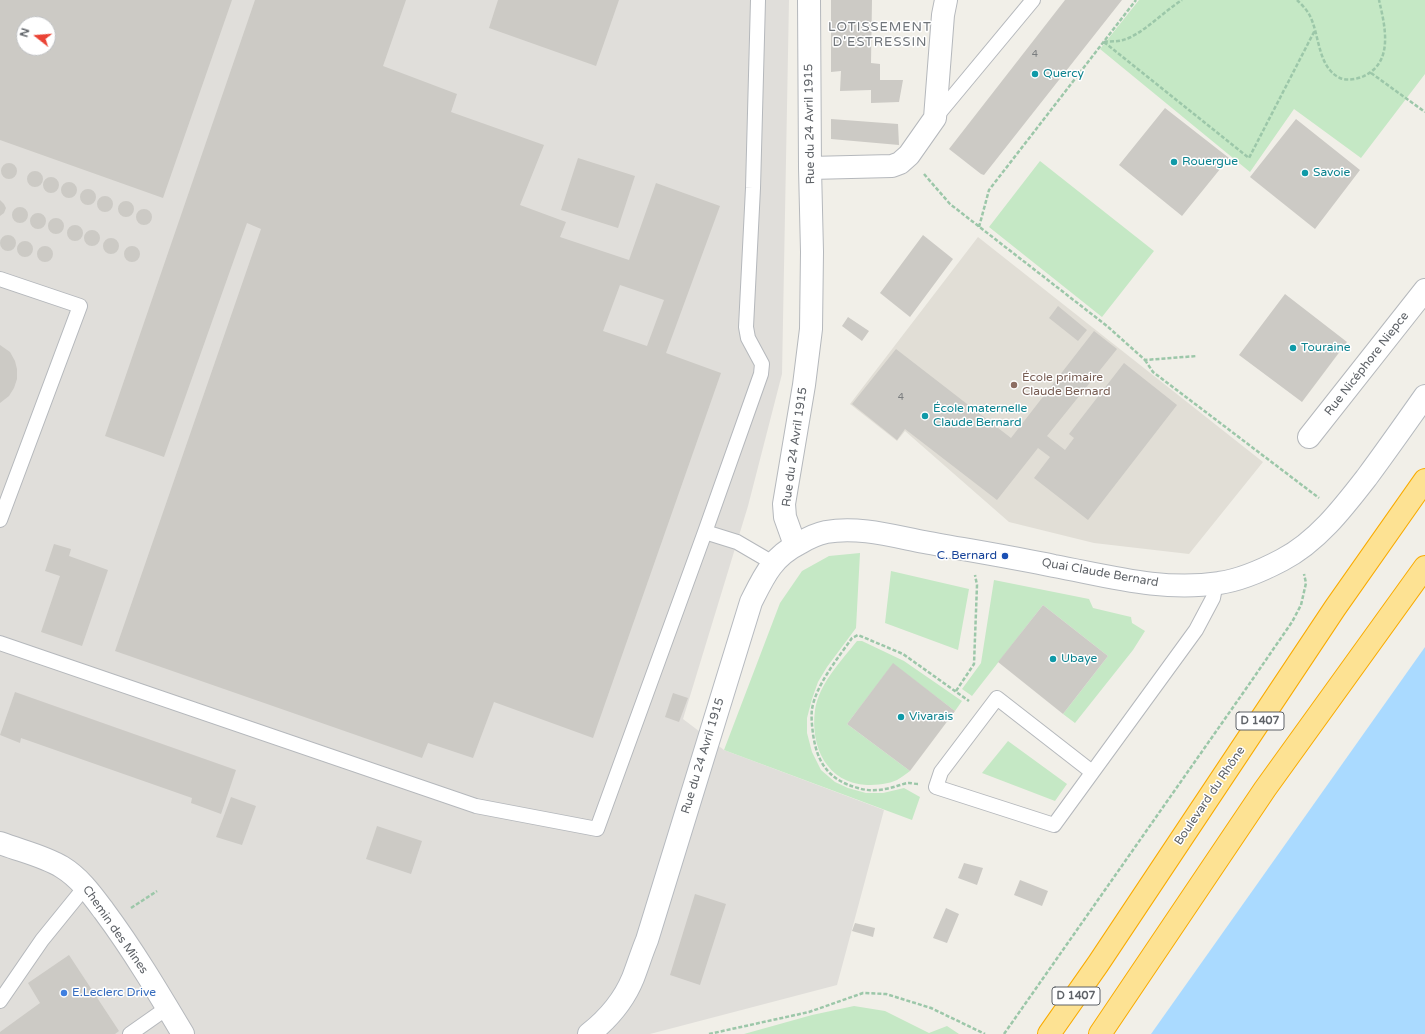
<!DOCTYPE html>
<meta charset="utf-8">
<style>
body{margin:0}
#map{position:relative;width:1425px;height:1034px;overflow:hidden;background:#f1efe8;font-family:"Varela Round",sans-serif}
canvas{display:block}
.north{position:absolute;left:16px;top:16px;width:40px;height:40px;box-sizing:border-box;background:#fff;border:1px solid #bfc1c3;border-radius:50%;rotate:287deg;font-size:11px;font-weight:700;line-height:16px;text-align:center;color:#5f6368}
.north::after{content:'';display:block;margin:auto;width:14px;height:18px;background:#ea4335;clip-path:polygon(50% 0,100% 100%,50% 72%,0 100%)}
</style>
<div id="map">
<canvas width="1425" height="1034"></canvas>
<div class="north">N</div>
</div>
<script>
const c = document.querySelector('canvas').getContext('2d');
c.lineJoin = 'round';
function fillPath(path, color) { c.fillStyle = color; c.fill(path, 'evenodd'); }
function stroke(path, color, width, dash) { c.strokeStyle = color; c.lineWidth = width; c.lineCap = dash ? 'butt' : 'round'; c.setLineDash(dash || []); c.stroke(path); }
function drawText(font, color, halo, rows, align = 'center') {
  c.font = font + ' "Varela Round",sans-serif'; c.lineWidth = 3; c.setLineDash([]); c.textBaseline = 'middle'; c.strokeStyle = halo; c.fillStyle = color; for (const [text, x, y, turn = 0] of rows) {
    c.save(); c.translate(x, y); c.rotate((+turn || 0) * Math.PI / 180); c.textAlign = isNaN(turn) ? turn : align; if (halo) c.strokeText(text, 0, 0); c.fillText(text, 0, 0); c.restore();
  }
}
fillPath(new Path2D(`
 M 0,0 L 789,0 L 782,374 L 748,506 L 683,719 L 724,750 L 884,810 L 837,985 L 650,1034 L 0,1034 ZM 24,24 L 48,24 L 48,48 L 24,48 Z`), '#e0deda');
fillPath(new Path2D(`
 M 978,237 L 1263,462 L 1189,554 L 1094,543 L 1009,522 L 905,431 L 897,441 L 850,404 Z`), '#e1ded6');
fillPath(new Path2D(`
 M 1139,0 L 1425,0 L 1425,74 L 1361,158 L 1294,109 L 1250,172 L 1100,49 Z
 M 1040,161 L 1154,251 L 1102,317 L 989,227 Z
 M 860,553 L 856,628 L 827,667 L 818,682 L 812,699 L 807,718 L 807,733 L 812,752 L 821,770 L 835,782 L 848,788 L 866,793 L 883,793 L 904,788 L 920,797 L 912,820 L 724,750 L 780,603 L 802,571 L 829,556 Z
 M 891,571 L 969,589 L 958,650 L 885,623 Z
 M 994,580 L 1089,599 L 1093,608 L 1131,617 L 1132,623 L 1145,631 L 1133,650 L 1075,723 L 1063,714 L 1108,656 L 1043,605 L 972,696 L 962,689 L 981,663 Z
 M 857,641 L 862,641 L 904,661 L 962,701 L 955,711 L 893,664 L 847,724 L 910,771 C 906,774 902,777 897,780 C 889,784 877,785 867,785 C 827,783 810,747 815,710 C 819,684 841,661 857,641 Z
 M 1008,741 L 1067,784 L 1055,801 L 982,773 Z
 M 854,1006 L 885,1011 L 929,1033 L 947,1026 L 959,1034 L 744,1034 L 812,1015 Z`), '#c5e8c5');
fillPath(new Path2D(`
 M 1425,647 L 1425,1034 L 1151,1034 Z`), '#aadaff');
fillPath(new Path2D(`
 M 0,0 L 232,0 L 163,198 L 0,140 ZM 24,24 L 48,24 L 48,48 L 24,48 Z
 M 255,0 L 406,0 L 383,66 L 457,94 L 451,112 L 544,145 L 520,205 L 566,222 L 560,237 L 629,260 L 656,183 L 720,206 L 666,353 L 721,373 L 593,738 L 494,702 L 473,758 L 428,743 L 422,758 L 115,651 L 261,229 L 247,223 L 164,457 L 105,436 ZM 620,285 L 664,300 L 647,346 L 603,331 Z
 M 498,0 L 619,0 L 596,66 L 489,28 Z
 M 831,0 L 872,0 L 871,63 L 880,64 L 880,80 L 903,80 L 899,102 L 871,103 L 871,90 L 840,91 L 841,71 L 831,72 Z
 M 1065,0 L 1122,0 L 984,175 L 981,174 L 949,149 Z
 M 1165,108 L 1229,158 L 1182,216 L 1119,165 Z
 M 831,119 L 898,124 L 899,145 L 831,139 Z
 M 1296,119 L 1360,170 L 1315,229 L 1250,177 Z
 M 578,158 L 635,176 L 618,228 L 561,210 Z
 M1 171a8 8 0 1 1 16 0a8 8 0 1 1-16 0Z
 M27 179a8 8 0 1 1 16 0a8 8 0 1 1-16 0Z
 M43 185a8 8 0 1 1 16 0a8 8 0 1 1-16 0Z
 M61 190a8 8 0 1 1 16 0a8 8 0 1 1-16 0Z
 M80 197a8 8 0 1 1 16 0a8 8 0 1 1-16 0Z
 M97 204a8 8 0 1 1 16 0a8 8 0 1 1-16 0Z
 M 0,200 L 4,204 L 6,208 L 4,213 L 0,216 Z
 M118 209a8 8 0 1 1 16 0a8 8 0 1 1-16 0Z
 M12 215a8 8 0 1 1 16 0a8 8 0 1 1-16 0Z
 M136 217a8 8 0 1 1 16 0a8 8 0 1 1-16 0Z
 M30 221a8 8 0 1 1 16 0a8 8 0 1 1-16 0Z
 M48 226a8 8 0 1 1 16 0a8 8 0 1 1-16 0Z
 M67 233a8 8 0 1 1 16 0a8 8 0 1 1-16 0Z
 M84 238a8 8 0 1 1 16 0a8 8 0 1 1-16 0Z
 M 923,235 L 953,259 L 910,317 L 880,293 Z
 M0 243a8 8 0 1 1 16 0a8 8 0 1 1-16 0Z
 M103 246a8 8 0 1 1 16 0a8 8 0 1 1-16 0Z
 M17 249a8 8 0 1 1 16 0a8 8 0 1 1-16 0Z
 M37 254a8 8 0 1 1 16 0a8 8 0 1 1-16 0Z
 M124 254a8 8 0 1 1 16 0a8 8 0 1 1-16 0Z
 M 1285,294 L 1347,342 L 1302,402 L 1239,355 Z
 M 1058,306 L 1087,330 L 1078,341 L 1049,318 Z
 M 848,317 L 869,331 L 862,341 L 842,326 Z
 M 1094,331 L 1117,349 L 1047,436 L 1065,450 L 1074,438 L 1069,434 L 1124,363 L 1177,405 L 1088,520 L 1034,478 L 1050,457 L 1038,448 L 997,500 L 905,429 L 897,440 L 852,404 L 896,349 L 1011,438 Z
 M 0,345 L 10,352 L 15,361 L 17,369 L 17,379 L 14,388 L 9,396 L 0,403 Z
 M 54,544 L 71,549 L 69,556 L 108,570 L 82,646 L 41,632 L 60,576 L 45,571 Z
 M 1043,605 L 1108,656 L 1063,714 L 998,662 Z
 M 893,663 L 955,711 L 910,771 L 847,724 Z
 M 15,692 L 236,770 L 221,814 L 191,803 L 192,798 L 21,738 L 20,743 L 0,735 Z
 M 673,693 L 688,698 L 679,722 L 665,717 Z
 M 231,797 L 256,806 L 242,845 L 216,837 Z
 M 377,826 L 422,841 L 411,874 L 366,859 Z
 M 964,863 L 983,868 L 977,885 L 958,878 Z
 M 1020,880 L 1048,891 L 1042,906 L 1014,895 Z
 M 695,894 L 726,904 L 700,985 L 670,975 Z
 M 946,908 L 959,914 L 947,943 L 933,938 Z
 M 855,923 L 875,928 L 873,937 L 852,931 Z
 M 69,955 L 119,1031 L 115,1034 L 0,1034 L 0,1032 L 40,1003 L 28,983 Z`), '#cccac5');
const lane = new Path2D(`
 M 935,118 L 1033,0
 M 0,279 L 80,306 L 0,520
 M 705,532 L 737,542 L 773,563
 M 0,643 L 476,806 L 597,829 L 705,532 L 761,374 L 762,364 L 748,338 L 746,327 L 753,188 L 758,0
 M 1092,772 L 997,698 L 941,772 L 936,787 L 1054,825 L 1196,630 L 1213,598 L 1216,583
 M 0,1001 L 42,940 L 85,887
 M 130,1034 L 167,1008`);
const street = new Path2D(`
 M 810,168 L 892,166 L 900,163 L 909,155 L 935,118 L 943,15 L 946,0
 M 1309,437 L 1425,290
 M 795,545 L 785,517 L 784,504 L 804,385 L 811,329 L 812,252 L 810,168 L 809,0
 M 0,843 C 21,851 44,856 62,867 C 80,878 92,895 104,911 C 133,950 158,992 183,1034`);
const secondary = new Path2D(`
 M 589,1034 C 608,1019 624,1000 633,978 C 638,965 642,952 647,940 L 751,602 C 764,576 772,557 800,543 C 808,538 817,534 826,532 C 858,526 893,536 924,542 C 967,550 1011,557 1054,566 C 1108,576 1163,592 1219,583 C 1241,580 1263,570 1282,560 C 1317,542 1343,508 1367,477 C 1387,450 1406,423 1425,396`);
const highway = new Path2D(`
 M 1049,1034 L 1098,964 L 1335,608 L 1425,480
 M 1100,1034 L 1265,789 L 1425,567`);
stroke(lane, '#b5b8bc', 16);
stroke(street, '#b5b8bc', 24);
stroke(secondary, '#b6babf', 24);
stroke(highway, '#f9ab00', 24);
stroke(new Path2D(`
 M 1297,0 C 1301,4 1306,9 1309,14 C 1320,34 1317,67 1340,78 C 1347,81 1358,79 1364,76 C 1394,62 1385,26 1379,0
 M 1104,42 L 1249,158 L 1315,30
 M 1104,42 C 1110,41 1117,42 1123,40 C 1142,35 1164,11 1182,0
 M 1371,73 L 1425,112
 M 924,174 L 950,204 L 1107,326 L 1145,360 L 1197,356
 M 979,227 L 989,190 L 1136,0
 M 1145,360 L 1153,372 L 1319,498
 M 956,691 L 974,664 L 977,585 L 975,575
 M 918,784 C 915,784 911,783 909,783 C 905,783 901,785 897,786 C 885,790 870,792 858,788 C 828,780 817,762 813,734 C 812,726 811,717 812,709 C 816,685 838,658 852,638 L 858,635 L 903,654 L 969,701
 M 131,908 L 157,891
 M 709,1034 L 809,1012 L 863,993 L 886,994 L 931,1008 L 985,1034
 M 1004,1034 L 1250,683 L 1292,622 L 1301,605 L 1306,583 L 1304,574`), '#9cc7a9', 2.5, [4, 2]);
stroke(lane, '#fff', 14);
stroke(street, '#fff', 22);
stroke(secondary, '#fff', 22);
stroke(highway, '#fde293', 22);
for (const [x, y, r, color] of [
 [1035,74,4,"#0f9aa8"],
 [1174,162,4,"#0f9aa8"],
 [1305,173,4,"#0f9aa8"],
 [1293,348,4,"#0f9aa8"],
 [1014,385,4,"#8d6e63"],
 [925,416,4,"#0f9aa8"],
 [1005,556,4,"#1a4fb4"],
 [1053,659,4,"#0f9aa8"],
 [901,717,4,"#0f9aa8"],
 [64,993,4,"#3f7fe0"]
]) { const dot = new Path2D(); dot.arc(x, y, r, 0, 2 * Math.PI); c.fillStyle = color; c.fill(dot); stroke(dot, '#fff', 1.5); }
drawText('10px', '#7a7d7f', null, [
 ["4",1035,54],
 ["4",901,397]
]);
for (const [x, y, w] of [
 [1260,721,48],
 [1076,996,48]
]) { const box = new Path2D(); box.roundRect(x - w / 2, y - 9, w, 18, 3); c.fillStyle = '#fff'; c.fill(box); stroke(box, '#5f6368', 1); }
drawText('bold 11px', '#5f6368', null, [
 ["D 1407",1260,721],
 ["D 1407",1076,996]
]);
drawText('12px', '#0d838f', '#fff', [
 ["Quercy",1043,74],
 ["Rouergue",1182,162],
 ["Savoie",1313,173],
 ["Touraine",1301,348],
 ["École maternelle",933,409],
 ["Claude Bernard",933,423],
 ["Ubaye",1061,659],
 ["Vivarais",909,717]
], 'left');
drawText('12px', '#5f6368', '#fff', [
 ["Rue du 24 Avril 1915",810,124,-91],
 ["Rue Nicéphore Niepce",1367,364,-52],
 ["Rue du 24 Avril 1915",795,447,-82],
 ["Quai Claude Bernard",1100,573,10],
 ["Rue du 24 Avril 1915",703,756,-73],
 ["Boulevard du Rhône",1210,796,-56],
 ["Chemin des Mines",115,930,55]
]);
drawText('12px', '#785e54', '#fff', [
 ["École primaire",1022,378],
 ["Claude Bernard",1022,392]
], 'left');
drawText('12px', '#164399', '#fff', [
 ["C. Bernard",997,556]
], 'right');
drawText('12px', '#366cbe', '#fff', [
 ["E.Leclerc Drive",72,993]
], 'left');
c.letterSpacing = '1px';
drawText('13px', '#70757a', '#fff', [
 ["LOTISSEMENT",880,28],
 ["D'ESTRESSIN",880,43]
]);
c.letterSpacing = '0px';
</script>
